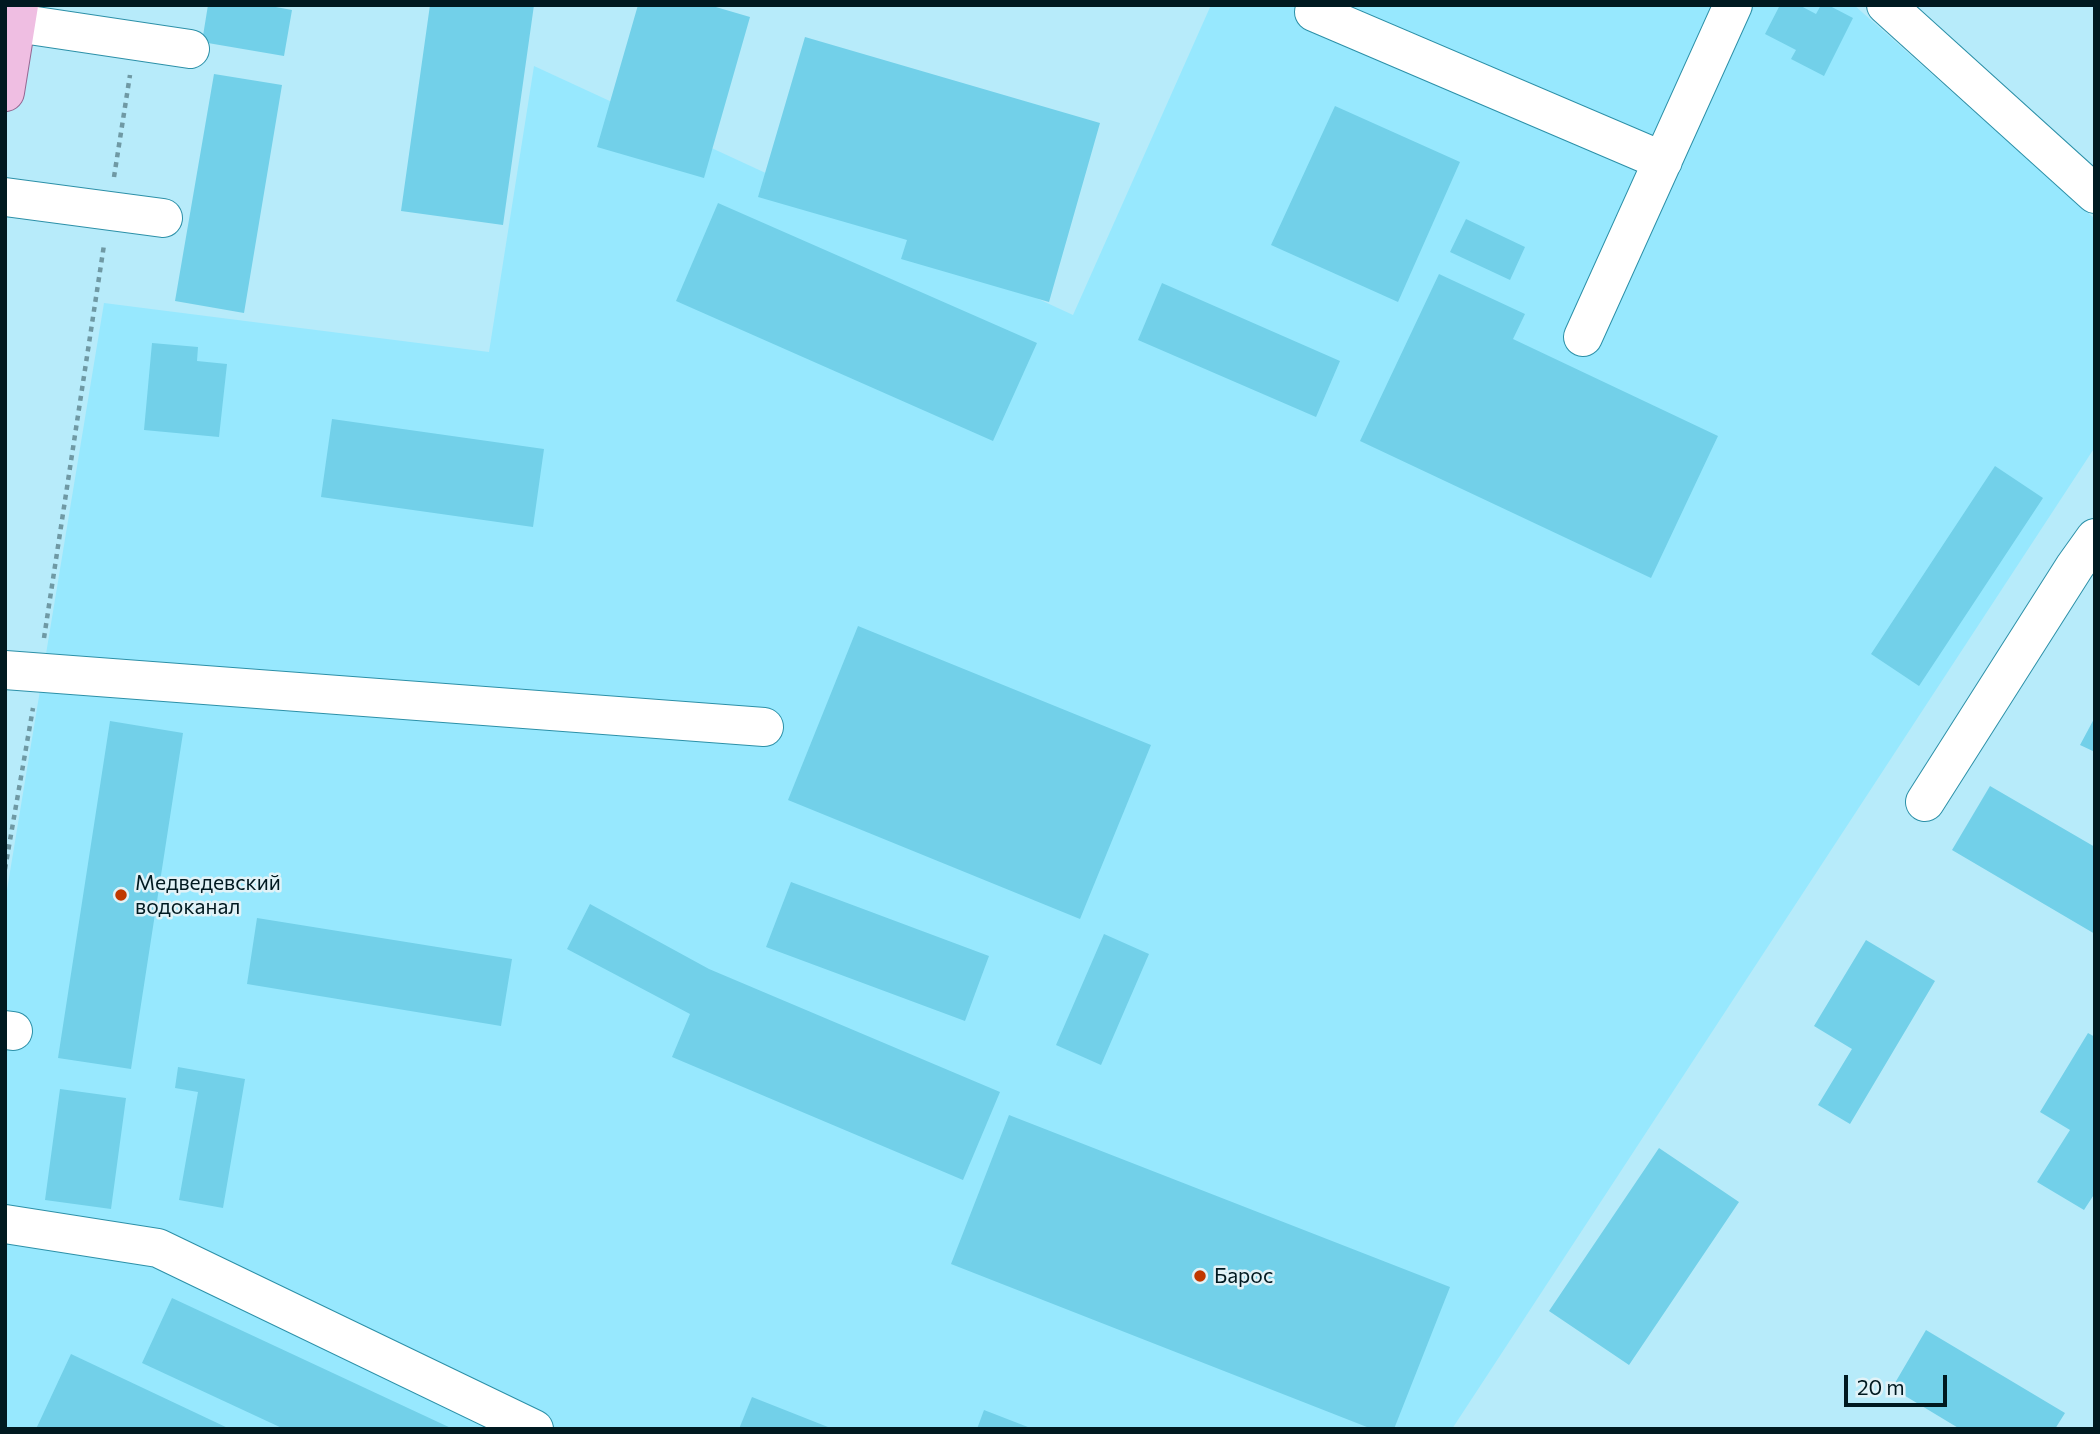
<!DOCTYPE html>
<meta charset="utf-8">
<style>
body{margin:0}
#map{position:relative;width:2100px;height:1434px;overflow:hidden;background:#b7ebfa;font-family:Commissioner,sans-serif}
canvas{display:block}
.frame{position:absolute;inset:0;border:7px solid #001920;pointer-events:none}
.scale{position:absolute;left:1844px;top:1375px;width:103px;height:32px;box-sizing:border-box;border:4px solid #001920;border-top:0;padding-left:9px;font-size:21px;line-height:24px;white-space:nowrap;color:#001920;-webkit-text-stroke:5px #e1f2f7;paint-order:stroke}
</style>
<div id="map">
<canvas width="2100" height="1434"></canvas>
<div class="frame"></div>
<div class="scale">20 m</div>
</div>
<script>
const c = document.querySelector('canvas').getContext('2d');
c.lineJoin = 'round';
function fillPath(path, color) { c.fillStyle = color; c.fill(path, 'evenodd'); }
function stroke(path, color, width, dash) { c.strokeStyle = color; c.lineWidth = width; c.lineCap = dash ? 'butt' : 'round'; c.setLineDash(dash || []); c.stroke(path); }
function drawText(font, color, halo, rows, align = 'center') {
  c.font = font + ' Commissioner,sans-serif'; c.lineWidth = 5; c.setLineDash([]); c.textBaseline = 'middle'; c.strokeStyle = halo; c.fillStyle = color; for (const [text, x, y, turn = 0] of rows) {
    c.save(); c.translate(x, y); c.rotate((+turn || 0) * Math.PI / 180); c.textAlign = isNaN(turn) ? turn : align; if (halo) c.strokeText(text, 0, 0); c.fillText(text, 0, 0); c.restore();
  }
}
fillPath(new Path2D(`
 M 1211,5 L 1854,5 L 2095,219 L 2095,447 L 1452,1429 L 5,1429 L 5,902 L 104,303 L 489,352 L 534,66 L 1073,315 Z`), '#97e8fe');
fillPath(new Path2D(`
 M 208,5 L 265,5 L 292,10 L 284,56 L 202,42 Z
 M 430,5 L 534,5 L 503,225 L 401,211 Z
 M 638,5 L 709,5 L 750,17 L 704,178 L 597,147 Z
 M 1780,5 L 1799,5 L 1816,14 L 1821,5 L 1828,5 L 1853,18 L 1824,76 L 1791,59 L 1796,50 L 1765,34 Z
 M 805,37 L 1100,123 L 1049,302 L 901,259 L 907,240 L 758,197 Z
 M 214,74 L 282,85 L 244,313 L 175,301 Z
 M 1335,106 L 1460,162 L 1398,302 L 1271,245 Z
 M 718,203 L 1037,343 L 993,441 L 676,301 Z
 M 1466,219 L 1525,247 L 1510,280 L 1450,252 Z
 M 1439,274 L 1525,314 L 1513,339 L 1718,436 L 1651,578 L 1360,441 Z
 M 1162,283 L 1340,361 L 1316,417 L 1138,340 Z
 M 152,343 L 198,347 L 197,361 L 227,364 L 219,437 L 144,430 Z
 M 332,419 L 544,449 L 533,527 L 321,497 Z
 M 1995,466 L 2043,498 L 1919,686 L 1871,654 Z
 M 858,626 L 1151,745 L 1080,919 L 788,800 Z
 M 2095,717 L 2095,752 L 2080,745 Z
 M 110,721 L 183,733 L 131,1069 L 58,1058 Z
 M 1990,786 L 2095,847 L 2095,934 L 1952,850 Z
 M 791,882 L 989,956 L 965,1021 L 766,947 Z
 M 590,904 L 709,969 L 1000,1092 L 963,1180 L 672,1057 L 690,1014 L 567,949 Z
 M 257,918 L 512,959 L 501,1026 L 247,984 Z
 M 1104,934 L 1149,954 L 1101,1065 L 1056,1045 Z
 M 1866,940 L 1935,981 L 1850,1124 L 1818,1105 L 1852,1049 L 1814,1026 Z
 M 2088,1033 L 2095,1037 L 2095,1193 L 2084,1210 L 2037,1182 L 2070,1130 L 2040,1112 Z
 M 178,1067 L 245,1079 L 223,1208 L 179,1200 L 198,1092 L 175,1088 Z
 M 60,1089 L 126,1098 L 111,1209 L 45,1200 Z
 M 1009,1115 L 1450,1287 L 1394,1429 L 1372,1429 L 951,1264 Z
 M 1659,1148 L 1739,1202 L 1629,1365 L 1549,1311 Z
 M 172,1298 L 453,1429 L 284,1429 L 142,1363 Z
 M 1926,1330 L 2065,1413 L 2055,1429 L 1960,1429 L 1892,1388 Z
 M 71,1354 L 230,1429 L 36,1429 Z
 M 752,1397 L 833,1429 L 739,1429 Z
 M 984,1410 L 1033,1429 L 977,1429 Z`), '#72d0e9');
const minor = new Path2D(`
 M 1886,5 L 2095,194
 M 1314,12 L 1663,161
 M 16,23 L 190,49
 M 5,197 L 163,218
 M 1583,337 L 1733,5
 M 5,670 L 764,727
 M 1925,802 L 2075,566 L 2095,538
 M 5,1030 L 13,1031
 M 5,1224 L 158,1248 L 534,1429`);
const major = new Path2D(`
 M 5,92 L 19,5`);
stroke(minor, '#2c90a8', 40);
stroke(major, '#956892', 40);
stroke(new Path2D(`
 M 114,177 L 130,75
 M 44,638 L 104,245
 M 5,869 L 33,708`), '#6f99a4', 4.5, [5, 5]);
stroke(minor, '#fff', 38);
stroke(major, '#efbee2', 38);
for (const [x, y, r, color] of [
 [121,895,7,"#c03800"],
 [1200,1276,7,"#c03800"]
]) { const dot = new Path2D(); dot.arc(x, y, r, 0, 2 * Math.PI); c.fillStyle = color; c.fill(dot); stroke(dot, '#e1f2f7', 2.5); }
drawText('21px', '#001920', '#e1f2f7', [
 ["Медведевский",135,883],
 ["водоканал",135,907],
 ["Барос",1214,1276]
], 'left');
</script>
